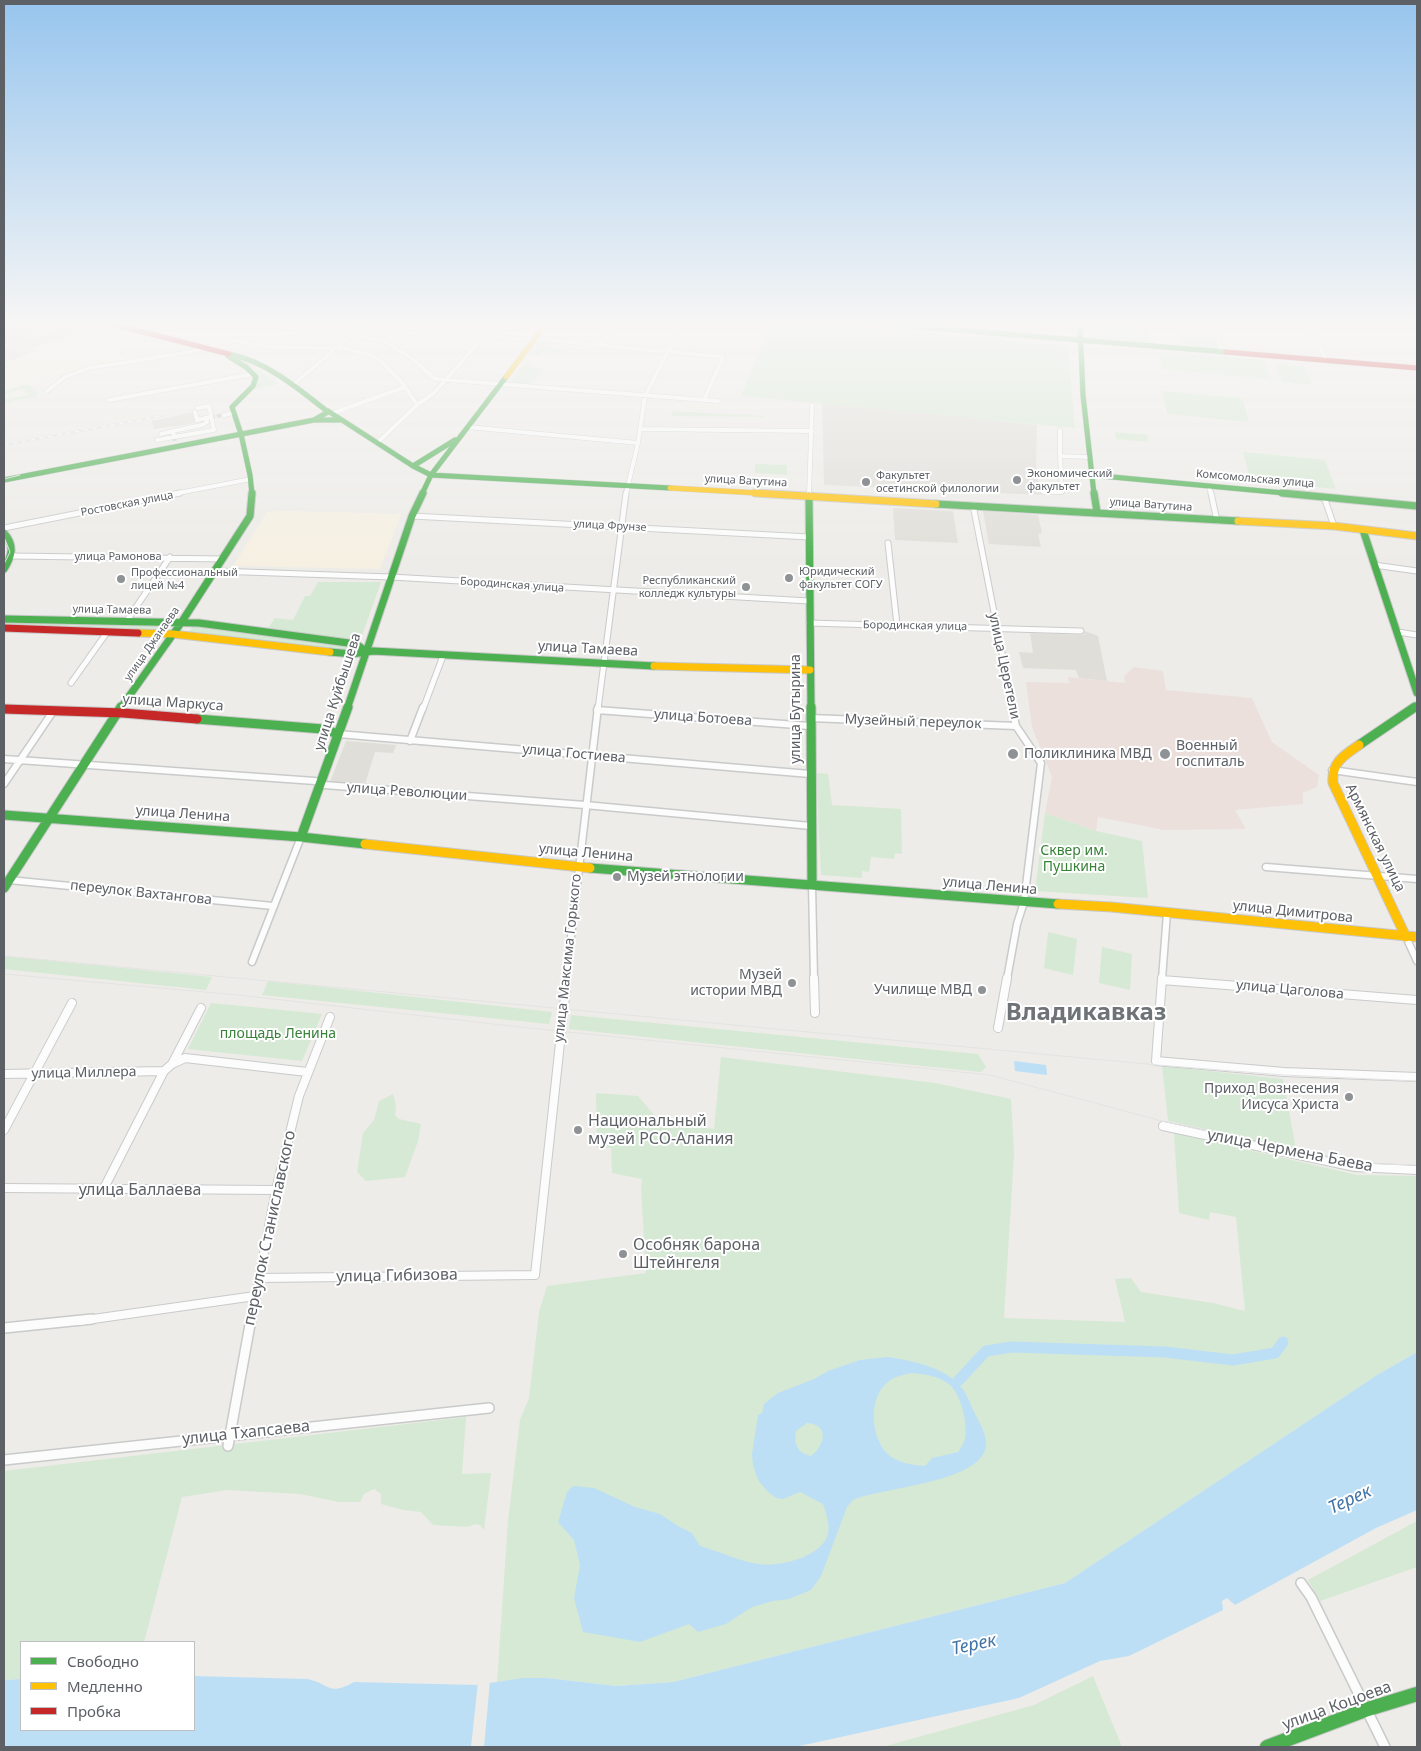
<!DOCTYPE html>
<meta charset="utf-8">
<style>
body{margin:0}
#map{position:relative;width:1421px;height:1751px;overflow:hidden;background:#edece8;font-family:"Noto Sans",sans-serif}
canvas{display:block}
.frame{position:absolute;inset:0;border:5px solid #5d6166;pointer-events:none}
.legend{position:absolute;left:20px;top:1641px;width:175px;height:90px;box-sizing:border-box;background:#fff;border:1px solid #bec0c2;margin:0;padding:6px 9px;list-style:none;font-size:15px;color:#5d6166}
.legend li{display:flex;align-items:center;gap:10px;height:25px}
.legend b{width:25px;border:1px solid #bec0c2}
</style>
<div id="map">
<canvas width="1421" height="1751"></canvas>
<div class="frame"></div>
<ul class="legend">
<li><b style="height:6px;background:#4caf50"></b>Свободно</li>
<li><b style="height:6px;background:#ffc107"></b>Медленно</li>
<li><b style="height:6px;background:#c62828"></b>Пробка</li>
</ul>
</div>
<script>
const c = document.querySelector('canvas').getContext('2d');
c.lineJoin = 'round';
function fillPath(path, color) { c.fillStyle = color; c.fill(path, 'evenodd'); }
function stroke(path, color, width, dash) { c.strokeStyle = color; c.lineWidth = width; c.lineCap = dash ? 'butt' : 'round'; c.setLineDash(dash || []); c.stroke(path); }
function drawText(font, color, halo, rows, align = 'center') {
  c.font = font + ' "Noto Sans",sans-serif'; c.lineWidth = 4; c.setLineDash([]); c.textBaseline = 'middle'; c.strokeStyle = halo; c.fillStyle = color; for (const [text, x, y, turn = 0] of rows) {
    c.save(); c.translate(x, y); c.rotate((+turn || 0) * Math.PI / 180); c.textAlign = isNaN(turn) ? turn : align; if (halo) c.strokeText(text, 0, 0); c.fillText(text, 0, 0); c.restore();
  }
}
fillPath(new Path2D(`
 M 368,324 L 405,324 L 393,334 L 387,336 L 360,331 Z
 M 109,328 L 149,339 L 124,346 L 118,351 L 118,362 L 79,368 L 32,384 L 4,390 L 4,363 L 35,352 L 32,349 L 83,332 L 91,334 Z
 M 282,511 L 401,514 L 380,569 L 233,566 L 267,512 Z`), '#f6f0e2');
fillPath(new Path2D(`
 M 4,324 L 76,324 L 79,325 L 73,328 L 83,332 L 33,348 L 36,351 L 4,363 Z`), '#dddbd8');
fillPath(new Path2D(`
 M 822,402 L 1037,425 L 1036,466 L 1041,495 L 824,485 Z
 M 194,412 L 197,423 L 154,429 L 152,421 Z
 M 893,508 L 953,511 L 958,543 L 895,540 Z
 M 983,511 L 1038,515 L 1042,533 L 1038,534 L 1041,547 L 989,544 Z
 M 1085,631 L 1098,636 L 1107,681 L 1079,678 L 1076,670 L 1023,668 L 1019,652 L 1033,653 L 1030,633 L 1084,635 Z
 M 346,741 L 396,745 L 393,753 L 375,752 L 364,787 L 331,785 L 330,782 Z`), '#e0ded8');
fillPath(new Path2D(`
 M 1134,667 L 1163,671 L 1166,690 L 1252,698 L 1272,742 L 1319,775 L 1317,787 L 1303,793 L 1303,804 L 1235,810 L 1246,829 L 1164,830 L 1098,817 L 1096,831 L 1045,813 L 1052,777 L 1032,727 L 1026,682 L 1069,683 L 1068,677 L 1125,683 L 1124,676 Z`), '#ece0dd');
fillPath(new Path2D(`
 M 351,324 L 367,324 C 352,338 319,333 300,327 L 301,325 L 344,330 Z
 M 770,324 L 834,324 L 1068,346 L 1075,428 L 741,396 Z
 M 1088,324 L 1110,324 L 1148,328 L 1151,344 L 1090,339 Z
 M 1181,330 L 1214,333 L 1219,350 L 1181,347 L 1178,337 L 1183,337 Z
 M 540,342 L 553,343 L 550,349 L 563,350 L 561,354 L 543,352 L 540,356 L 529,355 Z
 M 1160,352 L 1264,360 L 1270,379 L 1162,369 Z
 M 242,359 L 279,384 L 251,390 L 258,377 L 256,372 L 241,360 Z
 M 530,363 L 529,366 L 543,370 C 532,385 527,385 509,383 L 524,364 Z
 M 1276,364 L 1304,366 L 1312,385 L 1282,382 Z
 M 22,385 L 29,385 L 39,394 L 34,397 L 4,403 L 4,400 L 29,395 L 22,389 L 4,394 L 4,392 Z
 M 1162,391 L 1242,398 L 1249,422 L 1167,414 Z
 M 672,411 L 764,416 L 764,417 L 671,416 Z
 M 1115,432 L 1147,435 L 1148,442 L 1116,439 Z
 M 1243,452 L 1325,460 L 1336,489 L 1250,480 Z
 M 755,464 L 787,465 L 787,475 L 755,473 Z
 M 318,582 L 381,582 L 360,641 L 268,628 L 275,618 L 293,620 L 305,596 L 310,596 Z
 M 4,621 L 169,625 L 166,630 L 4,626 Z
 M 193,626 L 352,645 L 347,652 L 188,633 Z
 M 816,773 L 828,774 L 832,805 L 901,809 L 902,854 L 895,853 L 894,859 L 871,857 L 869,872 L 862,871 L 862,878 L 821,875 Z
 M 1045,813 L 1096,831 L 1142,841 L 1148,898 L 1035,891 Z
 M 1048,932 L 1077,939 L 1073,975 L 1044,968 Z
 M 1102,947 L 1132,954 L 1130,990 L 1099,983 Z
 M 4,956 L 212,977 L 206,990 L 4,969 Z
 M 268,981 L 552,1012 L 549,1024 L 262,995 Z
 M 211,1003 L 322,1014 L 302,1061 L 188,1049 Z
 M 571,1015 L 978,1054 L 986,1067 L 981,1072 L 569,1029 Z
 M 721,1057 L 935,1083 L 1011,1099 L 1014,1154 L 1004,1318 L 1125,1322 L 1115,1279 L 1131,1278 L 1141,1292 L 1213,1303 L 1245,1311 L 1236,1217 L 1210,1212 L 1209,1220 L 1179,1213 L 1174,1133 L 1357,1175 L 1417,1176 L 1417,1352 L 1377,1375 L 1065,1583 L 673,1682 L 616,1686 L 547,1678 L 497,1683 L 508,1521 L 520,1420 L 529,1398 L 539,1312 L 547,1286 L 646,1273 L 641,1189 L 642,1179 L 612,1173 L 611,1148 L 597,1148 L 596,1093 L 638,1096 L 661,1123 L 714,1129 Z
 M 1162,1066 L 1283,1079 L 1296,1149 L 1168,1121 Z
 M 393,1094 L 396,1105 L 395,1115 L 399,1119 L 421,1124 L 418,1141 L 405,1177 L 366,1181 L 357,1172 L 363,1133 L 374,1120 L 379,1101 Z
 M 466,1417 L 462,1474 L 491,1473 L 484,1530 L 480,1525 L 476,1524 L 467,1527 L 433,1525 L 421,1512 L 403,1510 L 381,1504 L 381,1494 L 374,1489 L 364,1494 L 360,1502 L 339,1502 L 300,1494 L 227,1490 L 182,1497 L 144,1642 L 21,1642 L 21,1679 L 4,1680 L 4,1471 Z
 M 1417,1521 L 1417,1567 L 1320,1601 L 1308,1580 Z
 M 1093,1676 L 1122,1747 L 882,1747 L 1034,1705 Z`), '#d6e9d4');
fillPath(new Path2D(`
 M 1014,1061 L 1046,1065 L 1047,1075 L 1015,1071 Z
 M 1417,1352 L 1417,1510 L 1376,1528 L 1235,1605 L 1227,1598 L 1222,1601 L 1223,1610 L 1129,1656 L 1100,1661 L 1019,1698 L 795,1747 L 4,1747 L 4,1680 L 21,1679 L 21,1730 L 194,1730 L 194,1676 L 307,1679 C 330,1683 327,1697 354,1682 L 476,1685 L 523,1678 L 547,1678 L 616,1686 L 673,1682 L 1065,1583 L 1377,1375 Z
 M 888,1357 C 920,1362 959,1370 970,1403 C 975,1416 985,1428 986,1442 C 989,1483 880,1487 853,1500 L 847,1507 L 821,1576 L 811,1590 L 789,1599 L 773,1601 L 752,1607 L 726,1624 L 698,1632 L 689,1624 L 640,1642 L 583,1632 L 574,1598 L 580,1565 L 574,1540 L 558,1522 L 567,1492 L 573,1486 L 594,1488 L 635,1507 L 660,1514 L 678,1526 L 692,1533 L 700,1546 C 718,1551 741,1562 759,1564 C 780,1567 822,1557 828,1534 C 830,1524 826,1513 823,1504 L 800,1492 L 783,1499 L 776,1498 L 768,1492 L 758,1480 L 753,1465 L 752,1454 L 758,1415 L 762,1413 L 764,1404 L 778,1393 L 814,1379 L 828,1371 L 860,1360 ZM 911,1373 C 925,1374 940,1376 951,1386 C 961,1396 968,1424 965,1438 C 964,1443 961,1448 958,1452 L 932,1458 L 925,1466 C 915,1465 904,1464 895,1459 C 870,1447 866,1397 889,1381 C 895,1376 904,1375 911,1373 ZM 807,1423 C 830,1425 825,1445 811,1456 C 797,1453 794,1444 796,1431 Z`), '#bddff6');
fillPath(new Path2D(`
 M 490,1681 L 484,1747 L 471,1747 L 478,1682 Z`), '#edece8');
stroke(new Path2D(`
 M 958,1381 L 986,1351 L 1012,1347 L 1165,1352 L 1233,1360 L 1275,1353 L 1283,1342`), '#bddff6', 11);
stroke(new Path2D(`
 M 211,417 L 224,415
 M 174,437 L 175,442`), '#c9c9c8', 4, [4, 2]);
const streetFar4 = new Path2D(`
 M 277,324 L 306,332 L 360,336 L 385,342 L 413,359 L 435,379 L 718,401
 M 1012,324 L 1012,336
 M 1213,324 L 1222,352
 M 1309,324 L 1326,360
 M 406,328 L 534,340
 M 446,332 L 454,324
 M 536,339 L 723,357 L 704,400
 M 385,342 L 408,326
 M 601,344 L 614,324
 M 293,385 L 350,336
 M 47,391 L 65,377 L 89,368 L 191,352 L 231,340 L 270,347 L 344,348 L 373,356 L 381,361 L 404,385 L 417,405
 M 109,400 L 253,374
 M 195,412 L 197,420 L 210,417
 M 333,413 L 405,387
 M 224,415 L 234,413
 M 467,427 L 638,443
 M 640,429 L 812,431
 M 1060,430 L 1060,456
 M 161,434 L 173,431
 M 174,437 L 173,431 L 202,425 L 207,422 L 207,418
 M 157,440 L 214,430 L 209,406 L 197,408
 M 378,442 L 417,405 L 434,393 L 495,324
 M 1209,486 L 1211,494
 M 1043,492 L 1062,492 L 1060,456 L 1089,457
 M 173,494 L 251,479
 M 626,494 L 638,443 L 645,396 L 682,324
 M 809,494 L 812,405`);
const streetFar3 = new Path2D(`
 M 1211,493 L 1217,521
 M 809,496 L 809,493
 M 1324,497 L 1334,526
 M 973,505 L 1013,709
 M 412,516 L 809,537
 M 4,528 L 180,493
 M 888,543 L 897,625
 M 12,556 L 223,559
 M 1374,565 L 1417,571
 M 216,571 L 391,577 L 809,601
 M 126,622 L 170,557
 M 809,623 L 1081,631
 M 1398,632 L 1417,635
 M 71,683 L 108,631
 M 423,709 L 443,656
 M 598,709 L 626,493`);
const streetFar2 = new Path2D(`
 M 597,710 L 810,726
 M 810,718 L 1016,726
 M 338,734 L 810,774
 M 410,741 L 423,707
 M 4,759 L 315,781 L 324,785 L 585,805 L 811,826
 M 1332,770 L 1417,782
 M 4,784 L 54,710
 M 1266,867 L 1417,879
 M 9,880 L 273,906
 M 812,885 L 814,979
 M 1406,937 L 1417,961
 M 252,962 L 301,837
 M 566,979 L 598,707
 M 1007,979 L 1017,924 L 1024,902 L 1041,763 L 1016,726 L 1012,707
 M 1162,979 L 1167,913`);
const streetFar1 = new Path2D(`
 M 814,978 L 815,1013
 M 1162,978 L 1156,1061 L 1284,1072 L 1417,1077
 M 1162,980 L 1417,1000
 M 998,1028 L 1007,978
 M 172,1064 L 201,1008
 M 4,1074 L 164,1071
 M 1163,1126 L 1355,1167 L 1417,1170
 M 4,1130 L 72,1003
 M 4,1188 L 276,1190
 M 103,1190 L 164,1071 L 172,1064 L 185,1058 L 307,1072
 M 259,1278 L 535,1275 L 567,978
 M 79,1321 L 255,1296
 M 251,1321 L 276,1190 L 299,1096 L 330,1017`);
const street = new Path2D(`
 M 4,1328 L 92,1319
 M 228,1446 L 251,1319
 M 4,1460 L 489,1408
 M 1301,1583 L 1311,1597 L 1385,1747`);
const fastFar3 = new Path2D(`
 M 883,324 L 1226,352
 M 1080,324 L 1083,395 L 1094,494
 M 228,356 L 246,367 L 256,377 L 253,386 L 232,407 L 241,434
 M 328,411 L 413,466 L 431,475 L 670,488
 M 314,420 L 341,420
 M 241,434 L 250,475 L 252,494
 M 413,466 L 455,440
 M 1091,475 L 1295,494
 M 4,480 L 314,420 L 328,412 C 299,389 266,361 229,354
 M 422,494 L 431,475 L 506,377`);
const fastFar2 = new Path2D(`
 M 1094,493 L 1097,512
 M 1282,493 L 1417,506
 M 809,496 L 811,709
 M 936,504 L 1238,521
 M 1363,530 L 1417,693
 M 4,533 C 15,545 12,556 4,569
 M 4,619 L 199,623 L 356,644 L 366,651
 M 330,652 L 352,654 L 373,651 L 654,666
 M 120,709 L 181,623 L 250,516 L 252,493
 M 347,709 L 412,516 L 423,493
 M 1413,709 L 1417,706`);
const fastFar1 = new Path2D(`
 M 811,707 L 812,885
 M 197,719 L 323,729 L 338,734
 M 1359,745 L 1415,707
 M 4,815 L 301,837 L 365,844
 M 301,837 L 348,707
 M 590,868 L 1058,904
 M 4,888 L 121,707`);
const fast = new Path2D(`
 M 1267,1747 L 1368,1709 L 1417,1694`);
const slowFar2 = new Path2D(`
 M 506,377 L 546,324
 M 670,488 L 776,494`);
const slowFar1 = new Path2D(`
 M 755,493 L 936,504
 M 1238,521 L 1334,526 L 1417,536
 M 138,633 L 173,634 L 330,652
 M 654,666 L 810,670`);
const slow = new Path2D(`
 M 1359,745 C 1344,755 1331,763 1333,783 L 1406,937
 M 365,844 L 590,868
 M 1058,904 L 1111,907 L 1417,937`);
const jamFar2 = new Path2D(`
 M 112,324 L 229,354
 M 1226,352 L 1417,368`);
const jamFar1 = new Path2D(`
 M 4,628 L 138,633`);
const jam = new Path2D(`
 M 4,709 L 123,713 L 197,719`);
stroke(streetFar4, '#c9caca', 5);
stroke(streetFar3, '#c9caca', 7);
stroke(streetFar2, '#c9caca', 9);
stroke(streetFar1, '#c9caca', 10);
stroke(street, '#c9caca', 12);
stroke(fastFar3, '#c8c8c9', 6);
stroke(fastFar2, '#c8c8c9', 9);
stroke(fastFar1, '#c8c8c9', 11);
stroke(fast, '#c8c8c9', 16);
stroke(slowFar2, '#c8c8c9', 6);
stroke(slowFar1, '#c8c8c9', 9);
stroke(slow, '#c8c8c9', 11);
stroke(jamFar2, '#c8c8c9', 6);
stroke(jamFar1, '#c8c8c9', 9);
stroke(jam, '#c8c8c9', 11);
stroke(streetFar4, '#fcfcfc', 4);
stroke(streetFar3, '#fcfcfc', 5);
stroke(streetFar2, '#fcfcfc', 6);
stroke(streetFar1, '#fcfcfc', 8);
stroke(street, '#fcfcfc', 9);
stroke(fastFar3, '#4caf50', 5);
stroke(fastFar2, '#4caf50', 7);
stroke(fastFar1, '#4caf50', 9);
stroke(fast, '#4caf50', 14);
stroke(slowFar2, '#ffc107', 5);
stroke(slowFar1, '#ffc107', 7);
stroke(slow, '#ffc107', 9);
stroke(jamFar2, '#c62828', 5);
stroke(jamFar1, '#c62828', 7);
stroke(jam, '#c62828', 9);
stroke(new Path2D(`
 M 4,479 L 20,475
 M 4,537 L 10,552 L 4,564
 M 4,956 L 1157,1065 L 1284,1075 L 1417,1081
 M 4,974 L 238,995 L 529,1028 L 990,1075 L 1162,1121 L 1292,1150 L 1354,1163 L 1417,1165`), '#e3e3e3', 1);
const rail = new Path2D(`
 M 4,346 L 51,329
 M 4,367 L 7,366
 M 4,445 L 161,416`);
stroke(rail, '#e3e3e3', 2.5);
stroke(rail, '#fff', 1, [4.5]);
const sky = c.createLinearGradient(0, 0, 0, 569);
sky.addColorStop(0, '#97c5ee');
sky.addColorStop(0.57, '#f7f6f5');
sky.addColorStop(1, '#f7f6f500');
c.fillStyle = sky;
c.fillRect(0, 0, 1421, 569);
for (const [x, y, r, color] of [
 [1017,480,5,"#8f9294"],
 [866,482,5,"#8f9294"],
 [789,578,5,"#8f9294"],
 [121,579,5,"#8f9294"],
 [746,587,5,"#8f9294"],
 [1013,754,6,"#8f9294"],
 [1165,754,6,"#8f9294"],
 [617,877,5,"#8f9294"],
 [792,983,5,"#8f9294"],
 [982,990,5,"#8f9294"],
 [1349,1097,5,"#8f9294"],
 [578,1130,5,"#8f9294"],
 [623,1254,5,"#8f9294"]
]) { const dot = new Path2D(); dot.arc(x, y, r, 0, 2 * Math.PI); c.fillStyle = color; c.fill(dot); stroke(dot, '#fff', 2); }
drawText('11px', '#5d6166', '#fff', [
 ["Экономический",1027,474],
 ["факультет",1027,487],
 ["Факультет",876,476],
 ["осетинской филологии",876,489],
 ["Юридический",799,572],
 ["факультет СОГУ",799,585],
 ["Профессиональный",131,573],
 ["лицей №4",131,586],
 ["Республиканский",736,581,"right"],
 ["колледж культуры",736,594,"right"]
], 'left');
drawText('11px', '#5d6166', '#fff', [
 ["Комсомольская улица",1255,479,5],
 ["улица Ватутина",746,481,3],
 ["Ростовская улица",127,504,-11],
 ["улица Ватутина",1151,505,4],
 ["улица Фрунзе",610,526,3],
 ["улица Рамонова",118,557],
 ["Бородинская улица",512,585,4],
 ["улица Тамаева",112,610,1],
 ["Бородинская улица",915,626,1],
 ["улица Джанаева",152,644,-55]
]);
drawText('14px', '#5d6166', '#fff', [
 ["улица Тамаева",588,649,3],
 ["улица Церетели",1004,666,78],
 ["улица Куйбышева",338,692,-72],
 ["улица Маркуса",173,703,4],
 ["улица Бутырина",796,709,-90],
 ["улица Ботоева",703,718,4],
 ["Музейный переулок",913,722,2],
 ["улица Гостиева",574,754,5],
 ["улица Революции",407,792,4],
 ["улица Ленина",183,814,4],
 ["Армянская улица",1375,838,64],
 ["улица Ленина",586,853,5],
 ["улица Ленина",990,886,5],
 ["переулок Вахтангова",141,893,6],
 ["улица Димитрова",1293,912,6],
 ["улица Максима Горького",568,958,-84],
 ["улица Цаголова",1290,990,5],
 ["улица Миллера",84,1073,-1]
]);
drawText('14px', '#5d6166', '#fff', [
 ["Военный",1176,746],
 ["госпиталь",1176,762],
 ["Поликлиника МВД",1024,754],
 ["Музей этнологии",627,877],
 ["Музей",782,975,"right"],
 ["истории МВД",782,991,"right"],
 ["Училище МВД",972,990,"right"],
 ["Приход Вознесения",1339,1089,"right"],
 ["Иисуса Христа",1339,1105,"right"]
], 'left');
drawText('14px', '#388239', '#fff', [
 ["Сквер им.",1074,851],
 ["Пушкина",1074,867],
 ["площадь Ленина",278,1034]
]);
drawText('16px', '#5d6166', '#fff', [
 ["Национальный",588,1121],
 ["музей РСО-Алания",588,1139],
 ["Особняк барона",633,1245],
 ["Штейнгеля",633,1263]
], 'left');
drawText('16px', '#5d6166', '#fff', [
 ["улица Чермена Баева",1290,1151,11],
 ["улица Баллаева",140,1190],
 ["переулок Станиславского",270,1228,-78],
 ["улица Гибизова",397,1276,-1],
 ["улица Тхапсаева",246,1433,-6],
 ["улица Коцоева",1337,1706,-20]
]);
drawText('italic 18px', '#4275a6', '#fff', [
 ["Терек",1350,1500,-25],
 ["Терек",974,1645,-12]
]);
drawText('bold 24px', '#6e7377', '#fff', [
 ["Владикавказ",1086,1013]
]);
</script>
